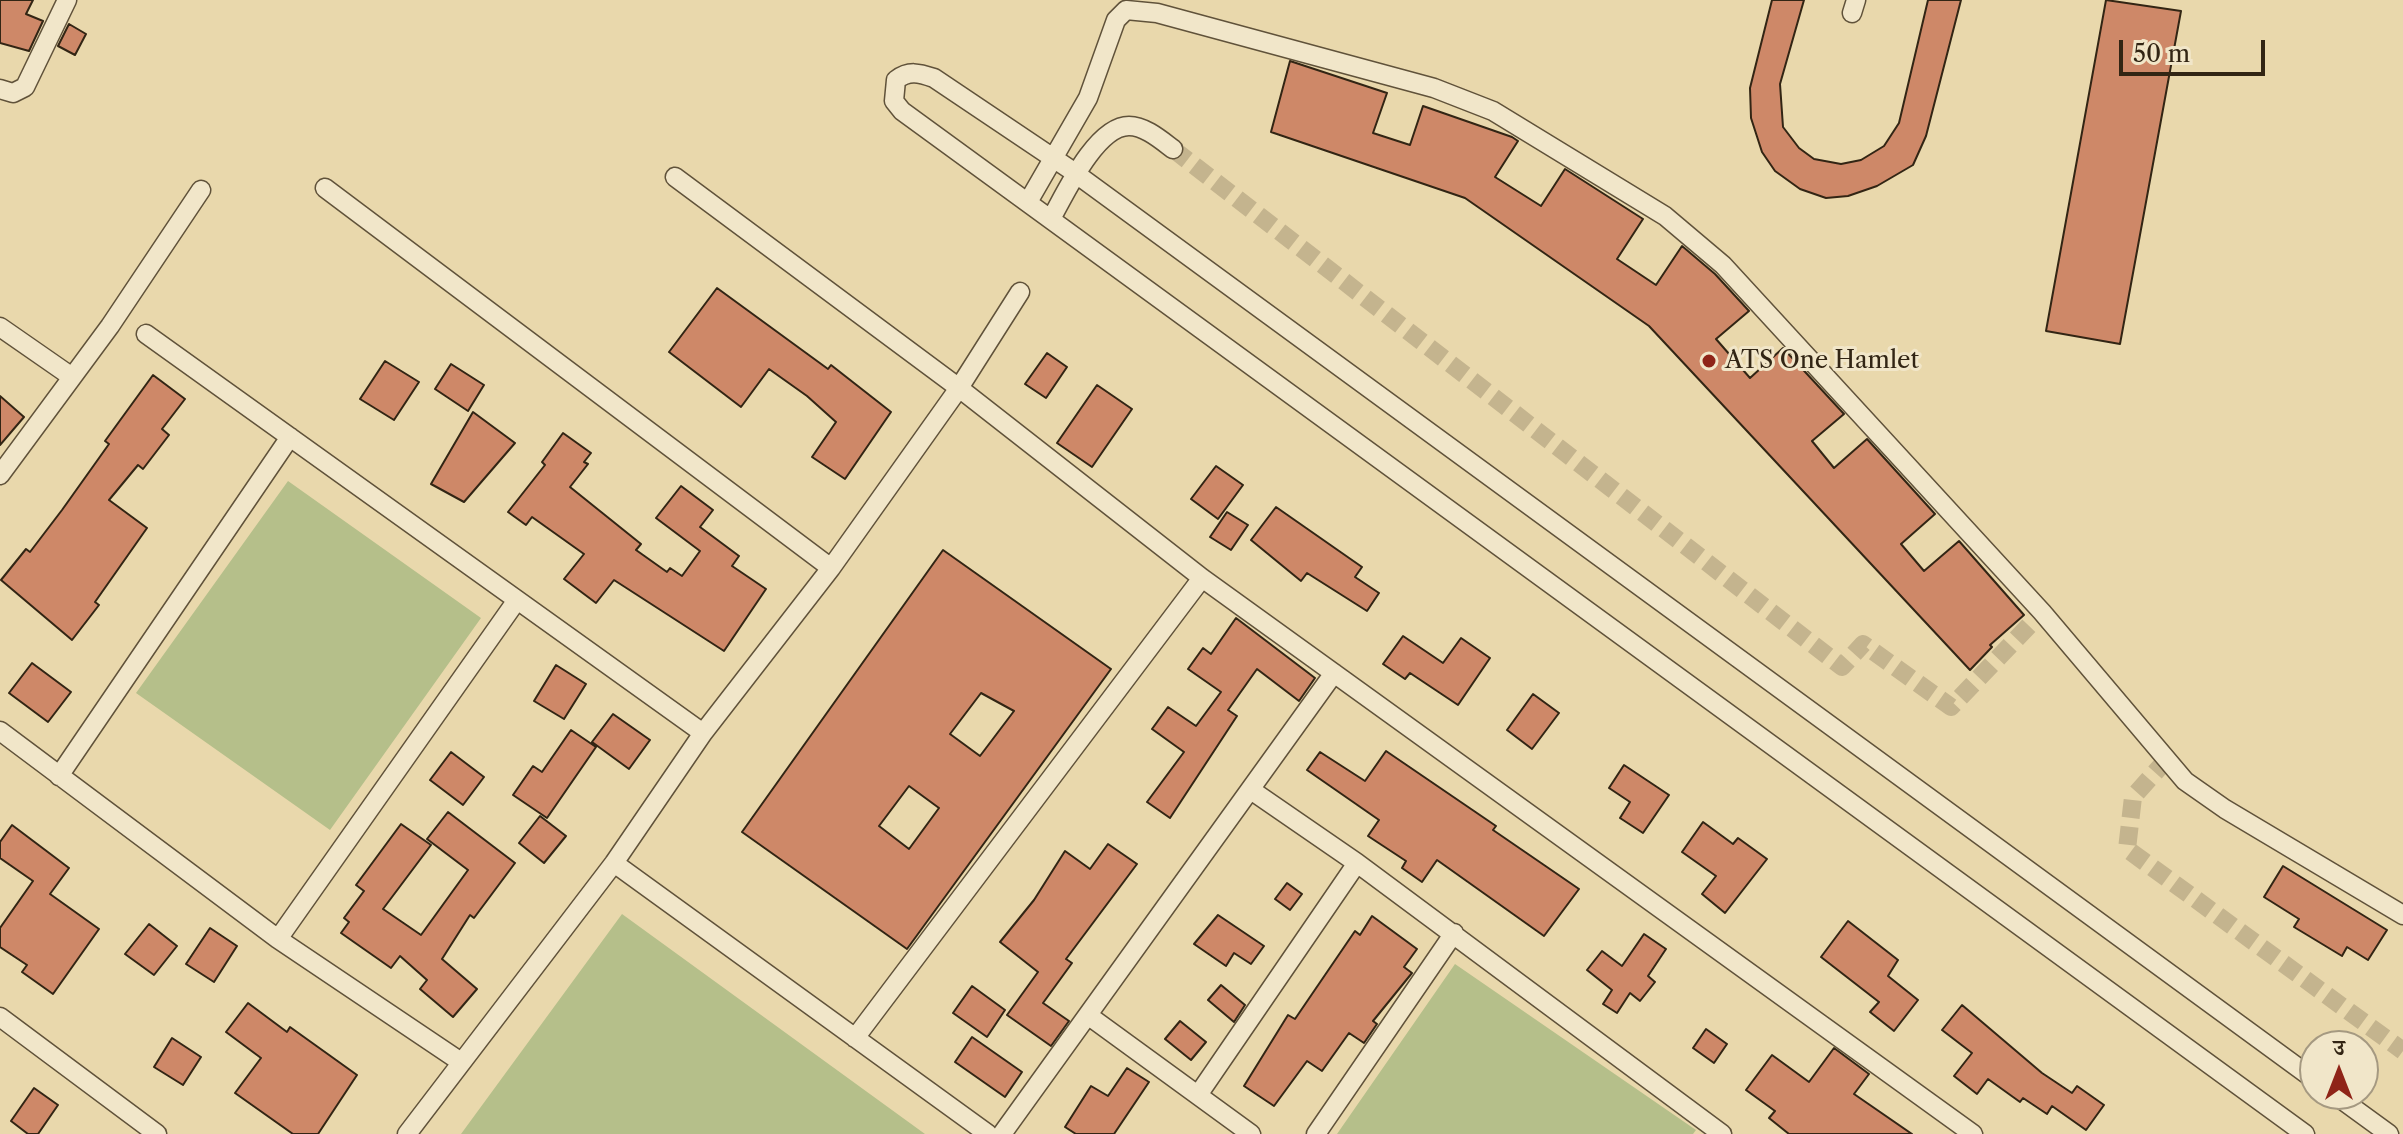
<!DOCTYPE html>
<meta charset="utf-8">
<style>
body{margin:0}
#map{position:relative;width:2403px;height:1134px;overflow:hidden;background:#e9d8ac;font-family:"Libre Caslon Text","Noto Serif Devanagari",serif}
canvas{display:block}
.north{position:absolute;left:2299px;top:1030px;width:80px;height:80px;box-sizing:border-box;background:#f1e6c9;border:2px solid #a59981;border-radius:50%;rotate:0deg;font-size:22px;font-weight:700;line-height:32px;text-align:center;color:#322514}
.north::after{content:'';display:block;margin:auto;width:28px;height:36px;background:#8f2418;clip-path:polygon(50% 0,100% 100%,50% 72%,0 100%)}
.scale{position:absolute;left:2119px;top:40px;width:146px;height:36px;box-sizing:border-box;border:4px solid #322514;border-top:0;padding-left:10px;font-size:24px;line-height:28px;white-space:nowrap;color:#322514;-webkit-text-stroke:6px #f1e6c9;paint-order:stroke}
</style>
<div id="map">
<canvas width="2403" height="1134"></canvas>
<div class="north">उ</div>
<div class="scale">50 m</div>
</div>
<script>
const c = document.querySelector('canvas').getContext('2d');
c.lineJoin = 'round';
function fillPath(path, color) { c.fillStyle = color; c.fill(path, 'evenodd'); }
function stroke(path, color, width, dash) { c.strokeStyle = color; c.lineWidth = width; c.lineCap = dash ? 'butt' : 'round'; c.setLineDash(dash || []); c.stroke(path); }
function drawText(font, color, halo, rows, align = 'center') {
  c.font = font + ' "Libre Caslon Text",serif'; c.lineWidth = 6; c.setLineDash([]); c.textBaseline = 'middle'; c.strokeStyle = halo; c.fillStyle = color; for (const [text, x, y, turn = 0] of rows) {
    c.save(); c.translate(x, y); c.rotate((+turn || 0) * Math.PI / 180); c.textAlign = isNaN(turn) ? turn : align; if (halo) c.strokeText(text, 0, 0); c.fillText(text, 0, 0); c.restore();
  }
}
fillPath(new Path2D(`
 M 288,481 L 481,618 L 330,830 L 136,693 Z
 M 622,914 L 925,1134 L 461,1134 Z
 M 1455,964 L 1696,1130 L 1693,1134 L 1337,1134 Z`), '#b5bf8a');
const building = new Path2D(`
 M 0,0 L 33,0 L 26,14 L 43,21 L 29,51 L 0,43 Z
 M 1772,0 L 1804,0 L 1780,84 L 1783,127 L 1799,148 L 1814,159 L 1841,164 L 1861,160 L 1884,146 L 1899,123 L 1928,0 L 1961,0 L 1926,136 L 1913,165 L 1877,186 L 1848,196 L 1826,198 L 1800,189 L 1775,171 L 1762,152 L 1751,118 L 1750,88 Z
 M 2106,0 L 2181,11 L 2120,344 L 2046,331 Z
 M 69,24 L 86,34 L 75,55 L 58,46 Z
 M 1290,61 L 1387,93 L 1373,133 L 1410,145 L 1423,106 L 1512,137 L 1518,141 L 1495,177 L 1541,206 L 1565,169 L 1643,219 L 1617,259 L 1656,285 L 1682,246 L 1715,274 L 1749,311 L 1716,339 L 1750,378 L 1783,348 L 1844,414 L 1812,441 L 1834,468 L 1867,439 L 1935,514 L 1901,544 L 1924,571 L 1959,541 L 2024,615 L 1990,645 L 1992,647 L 1970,670 L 1649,326 L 1465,198 L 1271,132 Z
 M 717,288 L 828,369 L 831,365 L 891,412 L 845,479 L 812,457 L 836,422 L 807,396 L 769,369 L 741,407 L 669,352 Z
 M 1047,353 L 1067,367 L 1046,398 L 1025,384 Z
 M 385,361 L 419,382 L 394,420 L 360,399 Z
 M 451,364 L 484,385 L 468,411 L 435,389 Z
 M 153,375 L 185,399 L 162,429 L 169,435 L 143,469 L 138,465 L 109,500 L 147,528 L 95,602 L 99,605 L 72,640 L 1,580 L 26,549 L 30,552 L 62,510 L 109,444 L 105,441 Z
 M 1097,385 L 1132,409 L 1092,467 L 1057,443 Z
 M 0,396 L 24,417 L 0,445 Z
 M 473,412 L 515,443 L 464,502 L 431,484 Z
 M 563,433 L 591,453 L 584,462 L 588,464 L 570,487 L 641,544 L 636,550 L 667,572 L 670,568 L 682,576 L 700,551 L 656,518 L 681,486 L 713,510 L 700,527 L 739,556 L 732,566 L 766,589 L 724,651 L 614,580 L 596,603 L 564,579 L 584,554 L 532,517 L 526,525 L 508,512 L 545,465 L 542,462 Z
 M 1216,466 L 1243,485 L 1218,519 L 1191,499 Z
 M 1276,507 L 1362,567 L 1355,577 L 1379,593 L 1367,611 L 1307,573 L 1301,581 L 1251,540 Z
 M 1227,512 L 1248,525 L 1231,550 L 1210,537 Z
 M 943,550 L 1111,669 L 907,949 L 742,832 ZM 981,693 L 1014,711 L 980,756 L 950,734 ZM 909,786 L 939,808 L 909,849 L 879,826 Z
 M 1236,618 L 1315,678 L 1299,701 L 1257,669 L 1228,710 L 1237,716 L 1170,818 L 1147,802 L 1184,752 L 1152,729 L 1168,707 L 1196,726 L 1221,692 L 1188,669 L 1203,648 L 1211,654 Z
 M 1403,636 L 1443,663 L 1461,638 L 1490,658 L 1458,705 L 1410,673 L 1405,679 L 1383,664 Z
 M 32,663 L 71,692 L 48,722 L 9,693 Z
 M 556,665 L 586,684 L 564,719 L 534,701 Z
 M 1533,694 L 1559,713 L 1532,749 L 1507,730 Z
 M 613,714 L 650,740 L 629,769 L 592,742 Z
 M 571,730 L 596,747 L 547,818 L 513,795 L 533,766 L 542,772 Z
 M 1386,751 L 1496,826 L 1493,830 L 1579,889 L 1544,936 L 1437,860 L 1422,882 L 1402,868 L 1406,861 L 1368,836 L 1379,820 L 1307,770 L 1320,752 L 1365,781 Z
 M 451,752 L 484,777 L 463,805 L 430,780 Z
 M 1624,765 L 1669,795 L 1643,833 L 1620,818 L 1630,802 L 1609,788 Z
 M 448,812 L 515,863 L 474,918 L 470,915 L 442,959 L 477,989 L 453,1017 L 420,989 L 427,980 L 400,956 L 391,968 L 341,933 L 349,922 L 344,918 L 364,891 L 356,885 L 401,824 L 431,845 L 383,909 L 421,935 L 468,870 L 427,839 Z
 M 540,816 L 566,836 L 544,863 L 519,843 Z
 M 1703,822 L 1733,844 L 1738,838 L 1767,859 L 1725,913 L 1702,894 L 1716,876 L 1682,852 Z
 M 12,825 L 69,868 L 50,894 L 99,929 L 53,994 L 22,972 L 27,965 L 0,947 L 0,928 L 33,881 L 0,858 L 0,842 Z
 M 1108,844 L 1137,864 L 1066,959 L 1072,963 L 1043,1003 L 1069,1021 L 1051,1046 L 1007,1015 L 1038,972 L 1000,942 L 1034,900 L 1065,851 L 1090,869 Z
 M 2283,866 L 2387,930 L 2368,960 L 2347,947 L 2342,956 L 2294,927 L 2299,919 L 2264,897 Z
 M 1287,883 L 1302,894 L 1290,910 L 1275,899 Z
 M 1218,915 L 1264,946 L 1251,964 L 1234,953 L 1226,966 L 1194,944 Z
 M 1372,916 L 1417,949 L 1404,967 L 1412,973 L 1373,1021 L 1377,1024 L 1364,1043 L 1349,1033 L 1322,1071 L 1307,1061 L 1274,1106 L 1244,1086 L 1288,1015 L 1295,1019 L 1355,931 L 1360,935 Z
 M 1848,921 L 1898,960 L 1888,976 L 1918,1000 L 1894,1031 L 1870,1012 L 1879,1002 L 1821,957 Z
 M 149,924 L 177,946 L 154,975 L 125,954 Z
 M 210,928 L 237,946 L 214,982 L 186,964 Z
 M 1644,934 L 1666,949 L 1648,976 L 1655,982 L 1640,1001 L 1630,993 L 1617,1013 L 1603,1004 L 1612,990 L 1587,970 L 1602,951 L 1622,966 Z
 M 1221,985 L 1245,1005 L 1234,1022 L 1208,1000 Z
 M 972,986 L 1005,1010 L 987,1037 L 953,1013 Z
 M 248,1003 L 287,1032 L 290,1027 L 357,1075 L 318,1134 L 293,1134 L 235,1093 L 261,1058 L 226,1032 Z
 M 1962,1005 L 2042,1073 L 2072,1093 L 2077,1086 L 2104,1105 L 2086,1130 L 2052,1106 L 2047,1114 L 2023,1098 L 2020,1102 L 1988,1079 L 1977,1094 L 1954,1076 L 1972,1053 L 1942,1030 Z
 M 1180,1021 L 1206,1042 L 1191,1060 L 1165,1039 Z
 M 1706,1029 L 1727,1044 L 1714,1063 L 1693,1048 Z
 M 972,1037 L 1022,1072 L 1005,1097 L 955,1062 Z
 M 172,1038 L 201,1057 L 183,1085 L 154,1067 Z
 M 1834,1048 L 1869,1074 L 1854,1094 L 1912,1134 L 1789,1134 L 1769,1118 L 1775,1111 L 1746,1090 L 1772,1055 L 1809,1082 Z
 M 1127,1068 L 1149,1082 L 1114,1134 L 1076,1134 L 1065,1127 L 1091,1086 L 1108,1096 Z
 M 34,1088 L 58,1105 L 38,1134 L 28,1134 L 11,1121 Z`);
fillPath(building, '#ce8868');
stroke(building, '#322514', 2);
stroke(new Path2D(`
 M 1173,149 L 1842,667 L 1863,644 L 1951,707 L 2042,612
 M 2167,759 L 2133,797 L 2127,849 L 2403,1051`), '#c4b48e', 18, [18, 9]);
const minor = new Path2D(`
 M 1852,13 L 1856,0
 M 0,89 L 13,93 L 25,87 L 67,0
 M 675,177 L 959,388 L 1202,578 L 1973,1134
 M 325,188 L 831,568
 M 1028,202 L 1088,98 L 1116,20 L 1126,10 L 1157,13 L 1434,88 L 1493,111 L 1665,216 L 1723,265 L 2042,612 L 2185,781 L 2225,809 L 2403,915
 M 1051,219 C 1065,194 1096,126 1129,126 C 1145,126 1161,140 1173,149
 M 0,327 L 72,377
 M 146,334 L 703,733
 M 0,475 L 110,326 L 201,190
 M 0,731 L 278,939 L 461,1062
 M 59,776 L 290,437
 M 1251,790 L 1357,863 L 1722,1134
 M 614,863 L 988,1134
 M 278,939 L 517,600
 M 1089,1016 L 1251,1134
 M 0,1017 L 157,1134
 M 855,1038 L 1202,578
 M 2334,1094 L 2389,1134
 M 1198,1095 L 1357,863
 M 407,1134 L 614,863 L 703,733 L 831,568 L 959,388 L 1020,292
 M 1002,1134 L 1334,673
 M 1316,1134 L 1454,933
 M 2305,1134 L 902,111 L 894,101 L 896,80 C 909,70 919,73 934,78 L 1068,168 L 2315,1080`);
stroke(minor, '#60523a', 21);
stroke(minor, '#f1e6c9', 18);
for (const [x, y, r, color] of [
 [1709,361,8,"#8f2418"]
]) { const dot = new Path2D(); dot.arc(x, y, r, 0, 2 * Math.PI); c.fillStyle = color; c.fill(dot); stroke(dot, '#f1e6c9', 3); }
drawText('24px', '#322514', '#f1e6c9', [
 ["ATS One Hamlet",1725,361]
], 'left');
</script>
